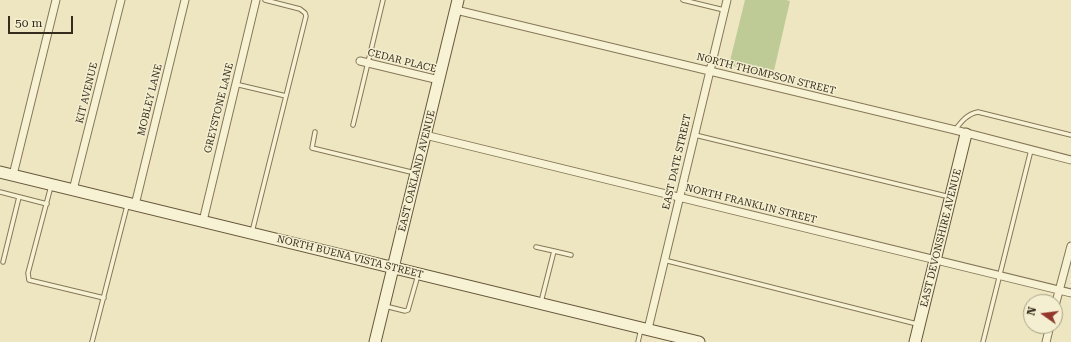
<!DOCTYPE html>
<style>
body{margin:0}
#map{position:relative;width:1071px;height:342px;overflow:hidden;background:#ede6c1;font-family:"Roboto Serif",serif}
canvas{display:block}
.north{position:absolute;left:1023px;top:294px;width:40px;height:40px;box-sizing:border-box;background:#f5efd1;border:1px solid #a9a189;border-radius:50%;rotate:284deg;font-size:11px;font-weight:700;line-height:16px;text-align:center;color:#362c1d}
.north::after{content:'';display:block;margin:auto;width:14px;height:18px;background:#94372a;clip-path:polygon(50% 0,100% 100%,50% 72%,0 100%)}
.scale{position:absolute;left:8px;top:16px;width:65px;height:18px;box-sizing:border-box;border:2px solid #362c1d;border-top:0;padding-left:5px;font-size:12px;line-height:14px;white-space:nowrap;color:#362c1d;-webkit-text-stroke:3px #f5efd1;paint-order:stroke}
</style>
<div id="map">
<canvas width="1071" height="342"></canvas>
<div class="north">N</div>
<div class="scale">50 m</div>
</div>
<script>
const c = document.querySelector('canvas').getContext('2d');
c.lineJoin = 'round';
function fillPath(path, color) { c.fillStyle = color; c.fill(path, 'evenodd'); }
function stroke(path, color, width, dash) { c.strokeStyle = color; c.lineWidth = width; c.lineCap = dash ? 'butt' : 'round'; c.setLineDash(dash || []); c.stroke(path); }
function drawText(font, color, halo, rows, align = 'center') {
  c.font = font + ' "Roboto Serif",serif'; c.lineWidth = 3; c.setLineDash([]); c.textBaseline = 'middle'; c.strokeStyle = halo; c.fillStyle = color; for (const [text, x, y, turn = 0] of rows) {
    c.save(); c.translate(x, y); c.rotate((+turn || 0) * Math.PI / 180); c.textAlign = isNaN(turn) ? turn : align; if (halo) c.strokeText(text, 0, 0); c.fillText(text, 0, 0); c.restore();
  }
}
fillPath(new Path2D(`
 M 745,0 L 786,0 L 790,1 L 773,75 L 729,65 Z`), '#becb96');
const lane = new Path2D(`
 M 683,0 L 724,10
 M 235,84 L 286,96
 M 353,125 L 383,0
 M 955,130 C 961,122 967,114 978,112 L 1071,135
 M 315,132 L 312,148 L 415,173
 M 695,135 L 950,197
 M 51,186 L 28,273 L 29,280 L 104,298
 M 0,192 L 47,204
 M 252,232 L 306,16 L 305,13 L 300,9 L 265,0
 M 536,247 L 554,251 L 541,302
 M 554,251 L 571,255
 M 664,260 L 917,324
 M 3,262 L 19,197
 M 385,306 L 405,311 L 408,310 L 418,275
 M 92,342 L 127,206
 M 638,342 L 641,329
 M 983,342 L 1031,150`);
const street = new Path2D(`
 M 456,10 L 955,130 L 1071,160
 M 360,61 L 439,80
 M 425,135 L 1071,293
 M 13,175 L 56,0
 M 73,190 L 121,0
 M 135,205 L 185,0
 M 203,221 L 256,0
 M 1055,306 L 1071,246
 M 648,329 L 727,0
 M 1046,342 L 1050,326`);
const secondary = new Path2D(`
 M 0,172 L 699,342
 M 375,342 L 458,0
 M 915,342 L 966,134`);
stroke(lane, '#867759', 5.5);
stroke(street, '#867759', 9);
stroke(secondary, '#68583c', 13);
stroke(lane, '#f8f2d4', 3.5);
stroke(street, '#f8f2d4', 7);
stroke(secondary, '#f8f2d4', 11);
drawText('10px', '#362c1d', '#f5efd1', [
 ["CEDAR PLACE",402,61,14],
 ["NORTH THOMPSON STREET",766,74,14],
 ["KIT AVENUE",87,93,-76],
 ["MOBLEY LANE",150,100,-76],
 ["GREYSTONE LANE",219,108,-76],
 ["EAST DATE STREET",677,162,-77],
 ["EAST OAKLAND AVENUE",417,171,-76],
 ["NORTH FRANKLIN STREET",751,204,14],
 ["EAST DEVONSHIRE AVENUE",941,238,-76],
 ["NORTH BUENA VISTA STREET",350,257,14]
]);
</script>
